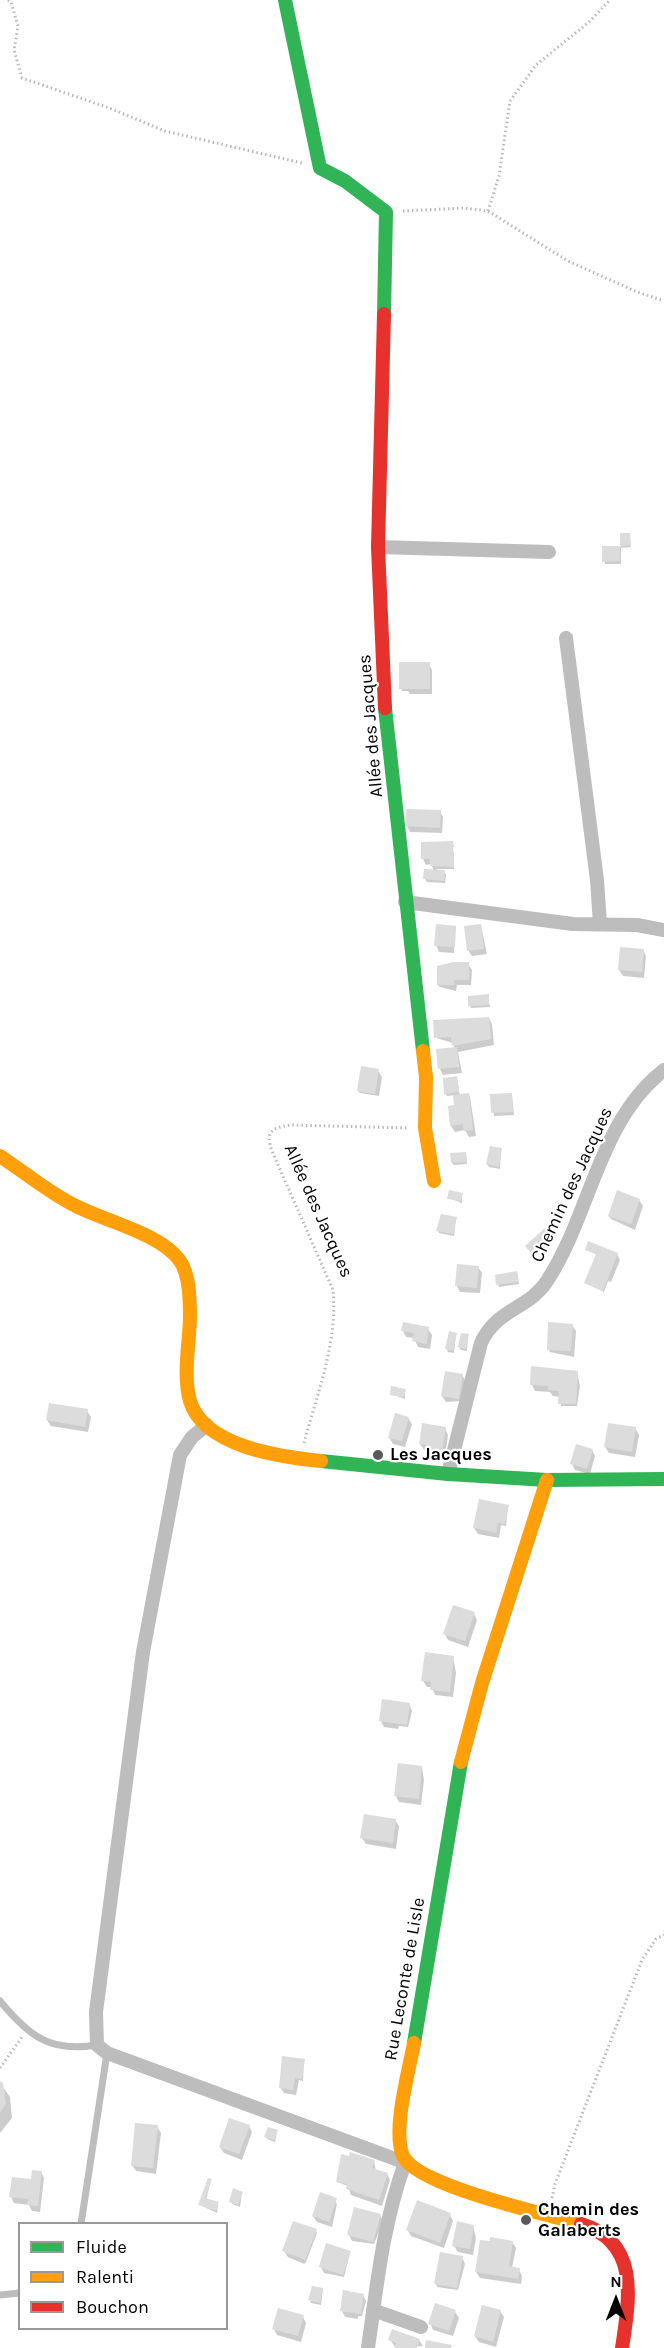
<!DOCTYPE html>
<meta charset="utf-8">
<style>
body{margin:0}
#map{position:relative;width:664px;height:2348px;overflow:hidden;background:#fff;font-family:Karla,sans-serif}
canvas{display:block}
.legend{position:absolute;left:18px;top:2222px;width:210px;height:108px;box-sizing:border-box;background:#fff;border:2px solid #999;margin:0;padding:8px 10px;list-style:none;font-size:18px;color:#000}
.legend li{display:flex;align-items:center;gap:12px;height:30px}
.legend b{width:30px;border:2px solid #999}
.north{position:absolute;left:586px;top:2270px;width:60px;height:60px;-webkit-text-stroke:4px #fff;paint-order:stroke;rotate:0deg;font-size:16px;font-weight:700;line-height:24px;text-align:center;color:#000}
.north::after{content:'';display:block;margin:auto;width:21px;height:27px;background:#000;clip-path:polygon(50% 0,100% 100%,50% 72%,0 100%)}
</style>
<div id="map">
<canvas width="664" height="2348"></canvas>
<ul class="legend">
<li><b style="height:8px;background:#30b455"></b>Fluide</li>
<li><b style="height:8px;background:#ff9f0a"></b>Ralenti</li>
<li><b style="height:8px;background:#e5322d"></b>Bouchon</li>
</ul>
<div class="north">N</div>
</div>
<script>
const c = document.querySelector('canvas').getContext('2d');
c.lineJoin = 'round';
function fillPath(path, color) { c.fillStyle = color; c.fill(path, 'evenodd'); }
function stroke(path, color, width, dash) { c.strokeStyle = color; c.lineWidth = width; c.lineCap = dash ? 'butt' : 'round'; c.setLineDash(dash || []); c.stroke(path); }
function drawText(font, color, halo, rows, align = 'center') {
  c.font = font + ' Karla,sans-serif'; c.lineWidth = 4.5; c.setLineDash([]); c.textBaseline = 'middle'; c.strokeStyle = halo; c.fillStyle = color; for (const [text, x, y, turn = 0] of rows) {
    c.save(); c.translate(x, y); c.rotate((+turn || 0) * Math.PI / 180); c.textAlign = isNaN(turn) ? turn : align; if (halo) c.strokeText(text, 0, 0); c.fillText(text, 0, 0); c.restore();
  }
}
fillPath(new Path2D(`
 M 621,535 L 629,535 L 631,547 L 621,548 L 621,564 L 605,564 L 603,548 L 621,547 Z
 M 429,664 L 432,670 L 432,694 L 410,694 L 408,691 L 402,691 L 401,688 Z
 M 440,811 L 443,817 L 442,833 L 410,832 L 407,826 Z
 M 453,843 L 454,847 L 451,847 L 454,853 L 454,869 L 437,869 L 437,871 L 446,874 L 445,883 L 427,882 L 425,879 L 434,871 L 431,864 L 426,865 L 423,859 Z
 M 481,925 L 487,954 L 472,956 L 468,950 Z
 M 455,927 L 454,953 L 439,952 L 436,945 Z
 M 643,950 L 646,956 L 644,978 L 623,976 L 619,970 Z
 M 468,964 L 472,970 L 471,985 L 457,985 L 456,991 L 440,987 L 438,985 Z
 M 488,996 L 490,1007 L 471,1008 L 470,1006 Z
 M 489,1018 L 492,1024 L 494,1045 L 458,1052 L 462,1073 L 443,1075 L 440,1069 L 455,1049 L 453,1043 L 436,1038 Z
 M 378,1071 L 382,1077 L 379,1096 L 360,1093 L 358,1091 Z
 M 457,1078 L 460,1096 L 469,1095 L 470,1097 L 476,1136 L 469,1137 L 465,1130 L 455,1132 L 451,1126 L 457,1106 L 455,1095 L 447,1096 L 445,1093 Z
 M 512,1095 L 514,1115 L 494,1116 L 492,1096 Z
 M 501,1149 L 500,1169 L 489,1167 L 487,1164 Z
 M 466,1154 L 467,1164 L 454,1165 L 452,1163 Z
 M 462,1194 L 462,1203 L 449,1198 Z
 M 639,1200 L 643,1206 L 635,1230 L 611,1219 L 609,1216 Z
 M 456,1218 L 454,1236 L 439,1233 L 438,1230 Z
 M 551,1236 L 552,1239 L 534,1256 L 528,1249 Z
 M 586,1249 L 617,1254 L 620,1260 L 611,1282 L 608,1281 L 604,1292 L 586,1283 L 597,1255 Z
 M 478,1267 L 482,1273 L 480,1293 L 460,1292 L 457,1286 Z
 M 517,1273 L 519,1284 L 499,1287 L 496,1276 Z
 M 572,1325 L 576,1331 L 574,1357 L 550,1352 L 548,1349 Z
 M 428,1329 L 432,1335 L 430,1349 L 418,1347 L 414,1338 L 406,1337 L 403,1331 Z
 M 456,1334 L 454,1353 L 448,1352 L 447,1349 Z
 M 468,1336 L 467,1351 L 461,1350 L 459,1347 Z
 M 533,1368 L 577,1372 L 580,1386 L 577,1406 L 561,1406 L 560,1397 L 553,1396 L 550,1392 L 535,1391 L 532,1385 Z
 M 462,1375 L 466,1381 L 460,1401 L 446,1402 L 442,1396 Z
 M 405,1391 L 405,1399 L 391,1394 Z
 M 87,1411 L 91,1417 L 88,1432 L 51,1426 L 47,1420 Z
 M 408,1418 L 412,1424 L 405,1447 L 393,1444 L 389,1437 Z
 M 445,1428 L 448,1435 L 445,1457 L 424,1450 L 420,1444 Z
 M 635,1428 L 639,1435 L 635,1457 L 609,1453 L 605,1447 Z
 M 592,1450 L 595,1456 L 590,1474 L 575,1470 L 572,1464 Z
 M 508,1506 L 506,1526 L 501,1525 L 499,1538 L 478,1534 L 474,1528 Z
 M 474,1614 L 477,1620 L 468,1647 L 448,1640 L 445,1634 Z
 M 453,1657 L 456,1673 L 453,1697 L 435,1695 L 432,1687 L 427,1687 L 423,1681 Z
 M 409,1704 L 412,1711 L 408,1727 L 399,1726 L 398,1729 L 384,1727 L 381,1721 Z
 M 422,1767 L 424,1780 L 421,1805 L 399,1802 L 396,1796 Z
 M 395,1820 L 399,1826 L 396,1849 L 366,1844 L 362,1838 Z
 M 304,2061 L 303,2081 L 299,2080 L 296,2095 L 284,2093 L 280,2087 Z
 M 0,2083 L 10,2097 L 12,2118 L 0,2133 Z
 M 249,2126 L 252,2132 L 242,2160 L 224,2153 L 220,2147 Z
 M 157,2127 L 161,2133 L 156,2174 L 136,2171 L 132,2165 Z
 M 277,2132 L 275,2142 L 267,2139 L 266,2137 Z
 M 374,2161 L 376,2171 L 387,2174 L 390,2180 L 382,2206 L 351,2195 L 348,2186 L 337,2182 Z
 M 41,2172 L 44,2178 L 40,2212 L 32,2211 L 29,2205 L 14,2203 L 11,2197 Z
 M 211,2180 L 206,2200 L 218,2204 L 217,2213 L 200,2205 Z
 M 242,2193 L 240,2207 L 232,2204 L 231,2201 Z
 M 333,2198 L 337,2204 L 332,2227 L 317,2222 L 313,2216 Z
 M 380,2215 L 383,2222 L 374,2244 L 352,2241 L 349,2235 Z
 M 450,2215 L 453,2221 L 444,2248 L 411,2236 L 407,2229 Z
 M 473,2226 L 476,2238 L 473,2255 L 458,2252 L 454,2246 Z
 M 316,2230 L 317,2233 L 306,2262 L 304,2264 L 288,2257 L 284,2251 Z
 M 512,2242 L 516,2248 L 512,2268 L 519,2270 L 522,2276 L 521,2284 L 480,2278 L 476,2272 L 491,2243 Z
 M 350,2253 L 344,2277 L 324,2273 L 321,2267 Z
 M 462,2257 L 465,2264 L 458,2290 L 437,2287 L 436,2284 Z
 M 323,2289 L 321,2305 L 311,2303 L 310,2300 Z
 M 363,2295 L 366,2301 L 362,2316 L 358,2316 L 358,2319 L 345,2317 L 342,2311 Z
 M 500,2311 L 504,2317 L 496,2347 L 479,2342 L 475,2336 Z
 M 455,2312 L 459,2318 L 453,2336 L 433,2330 L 430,2323 Z
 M 303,2317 L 306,2323 L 301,2342 L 277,2335 L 274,2329 Z
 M 390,2340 L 419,2340 L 423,2346 L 396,2348 Z`), '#0003');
fillPath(new Path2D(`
 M 620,533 L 630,533 L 631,545 L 620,546 Z
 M 602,546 L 620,546 L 620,561 L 602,562 Z
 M 399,662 L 430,662 L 430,689 L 399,689 Z
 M 406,809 L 441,810 L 440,828 L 405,826 Z
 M 453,841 L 454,867 L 430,866 L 430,859 L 421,859 L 421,842 Z
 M 424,869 L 445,870 L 444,881 L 423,879 Z
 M 436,924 L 456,926 L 455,947 L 434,946 Z
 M 481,924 L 484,949 L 467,951 L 464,926 Z
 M 620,947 L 644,949 L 642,972 L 618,970 Z
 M 453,962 L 469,962 L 469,980 L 454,980 L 454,985 L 437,985 L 437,966 Z
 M 489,994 L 489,1005 L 468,1006 L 468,996 Z
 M 489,1017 L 491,1039 L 452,1046 L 451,1037 L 434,1038 L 433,1020 Z
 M 457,1047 L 459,1067 L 438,1069 L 436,1049 Z
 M 361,1066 L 379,1069 L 375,1094 L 357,1091 Z
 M 457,1076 L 459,1092 L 444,1094 L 443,1078 Z
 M 469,1093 L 473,1130 L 464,1131 L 463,1124 L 450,1126 L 448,1106 L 454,1105 L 453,1095 Z
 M 512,1093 L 513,1112 L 491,1113 L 490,1094 Z
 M 490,1146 L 502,1148 L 499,1167 L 486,1164 Z
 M 466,1152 L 467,1162 L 451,1163 L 450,1153 Z
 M 449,1190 L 463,1193 L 461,1201 L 447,1199 Z
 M 617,1190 L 640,1199 L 631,1224 L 608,1216 Z
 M 441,1214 L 457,1217 L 453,1234 L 436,1231 Z
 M 545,1228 L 552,1236 L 532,1254 L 525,1246 Z
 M 588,1241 L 618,1253 L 603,1291 L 584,1283 L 596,1254 L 585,1250 Z
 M 457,1264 L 479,1266 L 477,1288 L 455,1286 Z
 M 517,1271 L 519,1282 L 496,1285 L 495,1275 Z
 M 403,1322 L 429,1327 L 427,1344 L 412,1341 L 414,1333 L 401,1331 Z
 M 548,1322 L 573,1324 L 571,1351 L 547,1350 Z
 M 449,1331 L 457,1333 L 453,1351 L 445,1349 Z
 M 461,1333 L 469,1334 L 466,1349 L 458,1347 Z
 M 531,1366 L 578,1371 L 576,1404 L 558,1404 L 559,1391 L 548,1390 L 548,1386 L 530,1385 Z
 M 445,1371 L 463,1374 L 459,1399 L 441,1396 Z
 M 391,1386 L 406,1389 L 404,1397 L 390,1395 Z
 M 49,1403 L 88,1409 L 85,1427 L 46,1420 Z
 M 395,1413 L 409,1417 L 402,1441 L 388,1438 Z
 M 422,1423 L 446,1427 L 442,1451 L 426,1448 L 426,1445 L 419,1444 Z
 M 608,1423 L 636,1427 L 632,1452 L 604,1447 Z
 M 576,1444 L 593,1449 L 587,1469 L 570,1464 Z
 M 479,1499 L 509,1505 L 505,1524 L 498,1523 L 496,1533 L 473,1528 Z
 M 453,1605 L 475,1612 L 465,1641 L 443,1634 Z
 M 425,1652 L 454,1656 L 450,1692 L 430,1690 L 431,1682 L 421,1681 Z
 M 382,1699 L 410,1703 L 407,1725 L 379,1721 Z
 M 398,1763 L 422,1766 L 419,1799 L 394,1796 Z
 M 364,1814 L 396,1819 L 393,1843 L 360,1838 Z
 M 282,2056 L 305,2059 L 302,2079 L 295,2078 L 293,2090 L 279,2088 Z
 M 0,2081 L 3,2083 L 6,2104 L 0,2113 Z
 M 229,2118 L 250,2125 L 239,2154 L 219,2147 Z
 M 135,2123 L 158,2125 L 153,2168 L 131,2166 Z
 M 268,2127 L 278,2130 L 274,2140 L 264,2137 Z
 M 350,2152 L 375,2160 L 372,2168 L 388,2173 L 379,2200 L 346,2189 L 347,2184 L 336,2182 L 341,2154 L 349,2156 Z
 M 32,2170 L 42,2171 L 38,2206 L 27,2205 L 28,2199 L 9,2197 L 12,2177 L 31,2179 Z
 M 208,2178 L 212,2179 L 205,2198 L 219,2202 L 216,2211 L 198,2205 Z
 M 233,2188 L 243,2192 L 238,2205 L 229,2202 Z
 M 320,2192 L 337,2198 L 329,2222 L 312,2216 Z
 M 417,2200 L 451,2213 L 440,2243 L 406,2230 Z
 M 354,2207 L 381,2214 L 373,2242 L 347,2235 Z
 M 293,2221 L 317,2229 L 305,2260 L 282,2251 Z
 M 457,2221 L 474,2225 L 470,2249 L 452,2246 Z
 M 490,2237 L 513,2241 L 509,2266 L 520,2268 L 518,2279 L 475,2272 L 480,2240 L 490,2241 Z
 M 326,2243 L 351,2251 L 343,2275 L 319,2267 Z
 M 440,2252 L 463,2256 L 457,2288 L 434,2284 Z
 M 312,2286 L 323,2288 L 320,2303 L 308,2300 Z
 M 343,2290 L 364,2294 L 361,2314 L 340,2311 Z
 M 435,2303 L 456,2310 L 449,2331 L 428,2324 Z
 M 482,2305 L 501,2310 L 493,2342 L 474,2336 Z
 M 278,2308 L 304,2315 L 298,2336 L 272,2329 Z
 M 392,2329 L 420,2339 L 417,2348 L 394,2348 L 396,2343 L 388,2340 Z
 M 426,2340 L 452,2345 L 451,2348 L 425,2348 Z`), '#dcdcdc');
stroke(new Path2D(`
 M 8,0 L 11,2 L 18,26 L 14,50 L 22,78 L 112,109 L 165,131 L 302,163
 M 403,211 L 464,208 L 488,211 L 568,261 L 635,291 L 664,301
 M 488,211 L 499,176 L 510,101 L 536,65 L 589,22 L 610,0
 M 304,1443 C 317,1394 338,1342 333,1290 L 272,1151 C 265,1132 271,1128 290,1125 L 408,1128
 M 0,2068 L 22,2037
 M 552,2198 L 555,2184 L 642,1960 L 656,1939 L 664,1935`), '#b8b8b8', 3, [1.5, 3]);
stroke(new Path2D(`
 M 0,2001 C 29,2036 50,2053 97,2045
 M 81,2224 L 107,2053
 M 0,2295 L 20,2293`), '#bdbdbd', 7);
stroke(new Path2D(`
 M 378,547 L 549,552
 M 566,638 L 597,880 L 600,924
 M 405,902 L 573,924 L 637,925 L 664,930
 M 207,1425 L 192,1437 L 180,1455 L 143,1652 L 96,2012 L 97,2045 L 107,2053 L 409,2164
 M 448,1474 L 481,1343 C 496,1309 529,1309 547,1281 C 591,1214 598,1121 664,1070
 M 373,2310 L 421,2327
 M 368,2348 C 377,2285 383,2223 405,2163`), '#bdbdbd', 14);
stroke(new Path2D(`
 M 285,0 L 320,168 L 345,181 L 386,212 L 384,314
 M 385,708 L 423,1051
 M 321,1461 L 448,1474 L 547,1480 L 664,1479
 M 414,2043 L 461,1762`), '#30b455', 14);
stroke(new Path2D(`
 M 423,1051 L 426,1077 L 425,1128 L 434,1181
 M 0,1156 C 24,1172 47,1191 72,1204 C 103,1221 161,1233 180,1261 C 190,1275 190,1303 190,1319 C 189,1344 183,1377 190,1401 C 204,1447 281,1457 321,1461
 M 461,1762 L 482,1683 L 547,1480
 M 414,2043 C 409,2071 392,2130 403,2156 C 417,2186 546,2214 581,2224`), '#ff9f0a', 14);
stroke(new Path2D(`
 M 384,314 L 378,547 L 385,708
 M 581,2224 C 641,2242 629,2301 622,2348`), '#e5322d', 14);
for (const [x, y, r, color] of [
 [378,1455,6,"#595959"],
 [526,2220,6,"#595959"]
]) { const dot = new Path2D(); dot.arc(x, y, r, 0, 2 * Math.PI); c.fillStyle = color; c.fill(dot); stroke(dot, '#fff', 2); }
drawText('18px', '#000', '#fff', [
 ["Allée des Jacques",371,726,-95],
 ["Chemin des Jacques",572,1185,-65],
 ["Allée des Jacques",318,1211,66],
 ["Rue Leconte de Lisle",405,1979,-80]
]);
drawText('bold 18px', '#000', '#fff', [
 ["Les Jacques",390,1455],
 ["Chemin des",538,2210],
 ["Galaberts",538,2231]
], 'left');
</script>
